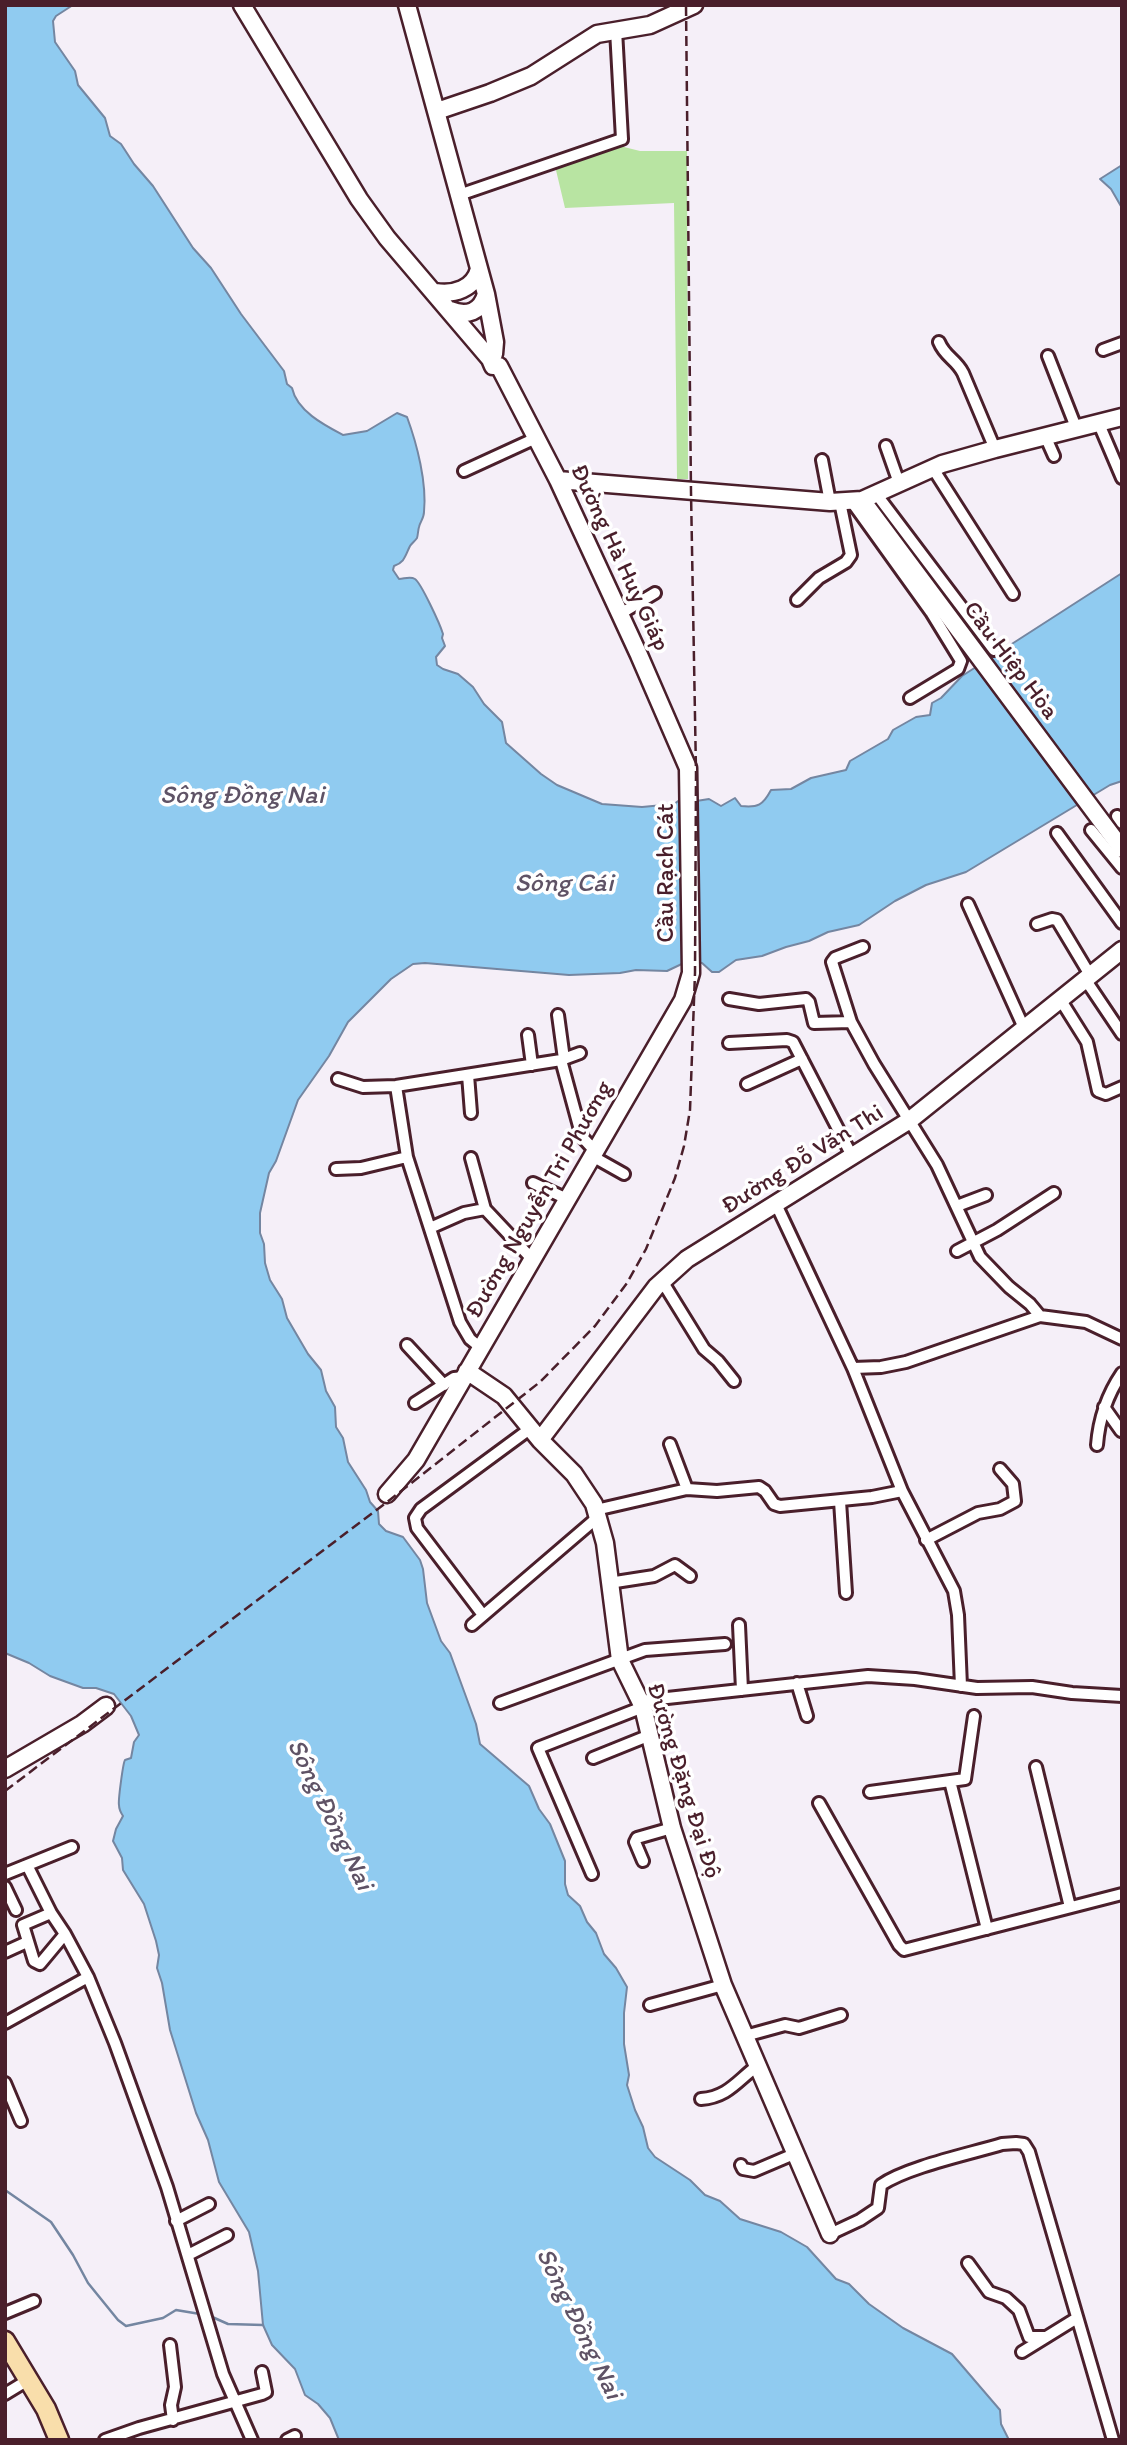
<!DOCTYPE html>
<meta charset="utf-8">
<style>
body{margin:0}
#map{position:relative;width:1127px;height:2445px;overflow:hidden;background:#f5eff8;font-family:Itim,sans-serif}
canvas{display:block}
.frame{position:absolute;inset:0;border:7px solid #4a1f2b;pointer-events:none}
</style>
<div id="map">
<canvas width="1127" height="2445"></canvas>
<div class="frame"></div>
</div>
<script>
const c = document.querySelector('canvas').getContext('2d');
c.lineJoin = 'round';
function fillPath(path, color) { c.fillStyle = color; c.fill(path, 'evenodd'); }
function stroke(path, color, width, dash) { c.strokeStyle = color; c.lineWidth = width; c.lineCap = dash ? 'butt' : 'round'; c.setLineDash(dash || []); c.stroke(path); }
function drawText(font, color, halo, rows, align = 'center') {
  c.font = font + ' Itim,sans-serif'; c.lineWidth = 7; c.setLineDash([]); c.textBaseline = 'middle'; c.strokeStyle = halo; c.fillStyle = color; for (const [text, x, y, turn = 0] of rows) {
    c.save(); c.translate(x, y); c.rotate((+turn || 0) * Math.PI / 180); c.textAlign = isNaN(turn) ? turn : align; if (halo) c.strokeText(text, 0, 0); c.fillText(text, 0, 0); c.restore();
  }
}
fillPath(new Path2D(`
 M 620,146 L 640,151 L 687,151 L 688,479 L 677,479 L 674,203 L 565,208 L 555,166 L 571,159 Z`), '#b8e4a2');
const water = new Path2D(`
 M 5,5 L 73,5 L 56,16 L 53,21 L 55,42 L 75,71 L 78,85 L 105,118 L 110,136 L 121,144 L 134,164 L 153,186 L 193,248 L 211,268 L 241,314 L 284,371 L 287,384 L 292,388 C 297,411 324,425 343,435 L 367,431 L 397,413 L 407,417 C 417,444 427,483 424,512 C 424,518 420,522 419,527 C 418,530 418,535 417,538 C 415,541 412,543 410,546 C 405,556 405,562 394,566 L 393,570 L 399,579 C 404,579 410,576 415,579 C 421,583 440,624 443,634 L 442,638 L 445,646 L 436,657 L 437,665 L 443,669 L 458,674 L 473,687 L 484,704 L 502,722 L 506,743 L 541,774 L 557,785 L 602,804 L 642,807 L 674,804 L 681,799 L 690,802 L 709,799 L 721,806 L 735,798 L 741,806 C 758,808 763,805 771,790 L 791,789 L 811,778 L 846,770 L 850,761 L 888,739 L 893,730 L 916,717 L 930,715 L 932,703 L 941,698 L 962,676 L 1122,573 L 1122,781 L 1110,785 L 966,872 L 926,885 L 895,901 L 859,925 L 828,932 L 809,941 L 786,947 L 762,956 L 736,960 L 719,972 L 712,972 L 702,963 L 688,961 L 667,971 L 636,970 L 620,973 L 569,975 L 425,963 L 413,964 L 391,979 L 348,1022 L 329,1056 L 298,1100 L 276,1161 L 269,1173 L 260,1213 L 260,1233 L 264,1244 L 265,1263 L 270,1280 L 282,1299 L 287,1318 L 308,1354 L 321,1370 L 326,1391 L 335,1407 L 336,1427 L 343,1438 L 348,1462 L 366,1490 L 370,1502 L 378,1511 L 379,1524 L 386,1531 L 403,1537 L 420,1560 L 423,1569 L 427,1603 L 441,1641 L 450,1653 L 476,1724 L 480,1744 L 529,1786 L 539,1809 L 550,1824 L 565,1861 L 565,1884 L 568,1895 L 580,1906 L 587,1922 L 596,1933 L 604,1954 L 616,1968 L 627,1987 L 624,2013 L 624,2044 L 629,2075 L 627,2085 L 635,2110 L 643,2127 L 648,2148 L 655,2157 L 690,2180 L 705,2195 L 720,2201 L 740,2219 L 781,2232 L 807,2247 L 836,2279 L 849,2284 L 869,2304 L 903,2328 L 952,2354 L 1000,2410 L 1001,2424 L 1009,2440 L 339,2440 L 330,2418 L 318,2404 L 305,2395 L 295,2369 L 272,2345 L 263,2325 L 258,2271 L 249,2232 L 219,2182 L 208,2140 L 196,2113 L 170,2030 L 162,1983 L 157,1968 L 159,1955 L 156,1941 L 144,1904 L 123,1870 L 122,1858 L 113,1841 L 116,1829 L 123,1816 C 121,1813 119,1809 119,1805 C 118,1801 123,1763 125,1760 L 131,1758 L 134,1742 L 139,1735 L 131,1716 L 114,1694 L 96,1688 L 83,1688 L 50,1676 L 29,1663 L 5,1653 Z
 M 1122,165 L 1122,208 L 1111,189 L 1100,179 Z`);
fillPath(water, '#90cbf0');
stroke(water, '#7486a1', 2);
stroke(new Path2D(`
 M 5,2190 L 51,2222 L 73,2255 L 88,2283 L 118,2320 L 126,2326 L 163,2318 L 176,2310 L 200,2314
 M 210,2316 L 228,2324 L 263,2325`), '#7486a1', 2.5);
const street = new Path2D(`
 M 459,195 L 622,139 L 616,30
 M 939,342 C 945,357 956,359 963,373 L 995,449
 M 1103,350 L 1122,343
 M 1048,356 L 1077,430
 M 1099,424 L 1122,478
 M 1046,438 L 1054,456
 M 886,446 L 899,483
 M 822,460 L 830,502
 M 932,467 L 1013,594
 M 464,471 L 536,438
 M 877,495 L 994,650
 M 852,502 L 931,612 L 961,661 L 958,669 L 910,698
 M 797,600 L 819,578 L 846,562 L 851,555 L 840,502
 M 620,614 L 655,593
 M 1117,816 L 1122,823
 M 1091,830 L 1122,868
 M 1057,833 L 1122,923
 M 968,904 L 1024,1028
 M 1037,924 L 1052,919 L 1057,920 L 1090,975
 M 863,947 L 835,958 L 832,962 L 851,1022 L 874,1064 L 937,1165 L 980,1257 L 1009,1287 L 1030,1304 L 1040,1316
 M 1085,979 L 1122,1034
 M 729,999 L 759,1004 L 806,999 L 809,1002 L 814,1023 L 851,1022
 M 1060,999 L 1087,1042 L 1098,1091 L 1106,1094 L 1122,1087
 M 558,1015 L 564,1059
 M 528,1035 L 532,1065
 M 729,1043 L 787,1040 L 793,1042 L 852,1156
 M 561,1060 L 580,1053
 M 468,1075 L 471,1113
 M 338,1079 L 363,1087 L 396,1086 L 561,1060 L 580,1130 L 583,1138 L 595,1151
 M 747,1084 L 802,1059
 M 396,1086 L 407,1157 L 460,1322 L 470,1339 L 481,1348
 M 592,1156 L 624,1174
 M 471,1158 L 485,1209 L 532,1259
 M 336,1169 L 361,1168 L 407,1157
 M 533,1183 L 567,1199
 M 776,1204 L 853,1368 L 902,1491 L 954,1591 L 958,1615 L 961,1686
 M 957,1206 L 986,1195
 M 430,1228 L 464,1213 L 485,1209
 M 957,1251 L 997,1230 L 1054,1193
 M 662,1281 L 704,1349 L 718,1361 L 734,1381
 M 407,1345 L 444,1385
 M 853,1368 L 881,1367 L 906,1362 L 1040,1316 L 1086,1322 L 1122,1339
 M 415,1403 L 454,1378 L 464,1377
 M 1104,1407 L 1121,1431
 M 670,1444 L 687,1489
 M 1097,1445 C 1099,1419 1107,1395 1122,1373
 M 840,1501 L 846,1593
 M 600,1509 L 687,1489 L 717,1491 L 759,1487 L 765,1491 L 774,1504 L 780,1506 L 872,1497 L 902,1491
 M 926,1540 L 978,1513 L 1000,1509 L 1015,1501 L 1013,1484 L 1000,1469
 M 609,1583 L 654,1576 L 675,1565 L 690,1576
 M 483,1615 L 417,1528 L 415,1518 L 421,1509 L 531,1428
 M 472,1625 L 598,1517
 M 739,1625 L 742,1690
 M 797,1683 L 807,1716
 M 640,1701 L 868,1676 L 915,1679 L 977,1688 L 1032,1687 L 1072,1693 L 1122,1696
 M 500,1703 L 645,1650 L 725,1644
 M 593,1758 L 650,1735
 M 1036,1767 L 1070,1907
 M 950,1781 L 987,1929
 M 870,1792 L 965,1779 L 974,1716
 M 819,1803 L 899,1945 L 904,1950 L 1122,1894
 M 643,1861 L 635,1842 L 637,1838 L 672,1828
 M 27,1865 L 51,1913 L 65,1934 L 88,1977 L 115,2043 L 167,2187 L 223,2374 L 252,2440
 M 5,1874 L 72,1847
 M 592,1874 L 538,1748 L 643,1707
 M 5,1887 L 16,1910
 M 51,1913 L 23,1925 L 34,1961 L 40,1964 L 65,1934
 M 5,1952 L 27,1942
 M 650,2005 L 723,1985
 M 5,2023 L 88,1977
 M 745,2036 L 785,2025 L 799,2028 L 841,2015
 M 5,2083 L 21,2121
 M 701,2099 C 728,2097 737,2081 757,2066
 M 741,2165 L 743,2169 L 754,2171 L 794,2154
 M 176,2221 L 209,2204
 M 830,2234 L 860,2220 L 878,2208 L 881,2185 C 907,2167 969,2154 1002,2144 L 1016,2143 L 1024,2144 L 1029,2152 L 1113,2440
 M 188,2255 L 227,2235
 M 968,2263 L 989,2292 L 1006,2298 L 1019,2310 L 1029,2337 L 1046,2337
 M 5,2313 L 34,2301
 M 170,2345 L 175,2387 L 171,2405 L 173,2420
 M 1022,2352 L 1077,2318
 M 5,2394 L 28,2380
 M 105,2440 L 139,2428 L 262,2394 L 266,2392 L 262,2372
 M 287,2440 L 295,2436`);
const secondary = new Path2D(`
 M 242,5 L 359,199 L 387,238 L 490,359 L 493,366 L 499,366
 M 407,5 L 486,294 L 495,342 L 494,354
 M 437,111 L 490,93 L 531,76 L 597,34 L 650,25 L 694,5
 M 435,292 C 454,295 474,289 479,269
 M 450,310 C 467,317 481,312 486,294
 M 558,480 L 830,502 L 862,500 L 942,464 L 995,449 L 1122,417
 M 862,500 L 1122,849
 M 467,1371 L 504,1396 L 540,1440 L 574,1474 L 594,1504 L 605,1543 L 620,1660 L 643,1707 L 672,1828 L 723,1985 L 830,2234
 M 540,1440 L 656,1287 L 687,1259 L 910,1120 L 1122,950
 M 387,1494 L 416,1460 L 683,1000 L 691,973 L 688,768 L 639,655 L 558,480 L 499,366
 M 5,1769 L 82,1724 L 106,1706`);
const primary = new Path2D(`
 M 5,2341 L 46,2409 L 59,2440`);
stroke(street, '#4a1f2b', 16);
stroke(secondary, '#4a1f2b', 21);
stroke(primary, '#4a1f2b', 23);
stroke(street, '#fff', 10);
stroke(secondary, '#fff', 16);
stroke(primary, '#f9deab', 18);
stroke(new Path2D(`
 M 5,1791 L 391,1499 L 540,1382 L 595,1326 L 627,1283 L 646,1249 L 675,1178 L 684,1146 L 690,1110 L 695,973 L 696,772 L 691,492 L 686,5`), '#4a1f2b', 2.5, [10, 5]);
drawText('24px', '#4a1f2b', '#fff', [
 ["Đường Hà Huy Giáp",619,558,65],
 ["Cầu Hiệp Hòa",1010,661,53],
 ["Cầu Rạch Cát",667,873,-90],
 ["Đường Đỗ Văn Thi",803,1160,-32],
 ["Đường Nguyễn Tri Phương",540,1200,-60],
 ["Đường Đặng Đại Độ",683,1781,73]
]);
drawText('italic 26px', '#5f5366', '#fff', [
 ["Sông Đồng Nai",242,796],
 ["Sông Cái",564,884],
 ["Sông Đồng Nai",329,1815,64],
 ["Sông Đồng Nai",578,2324,64]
]);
</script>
